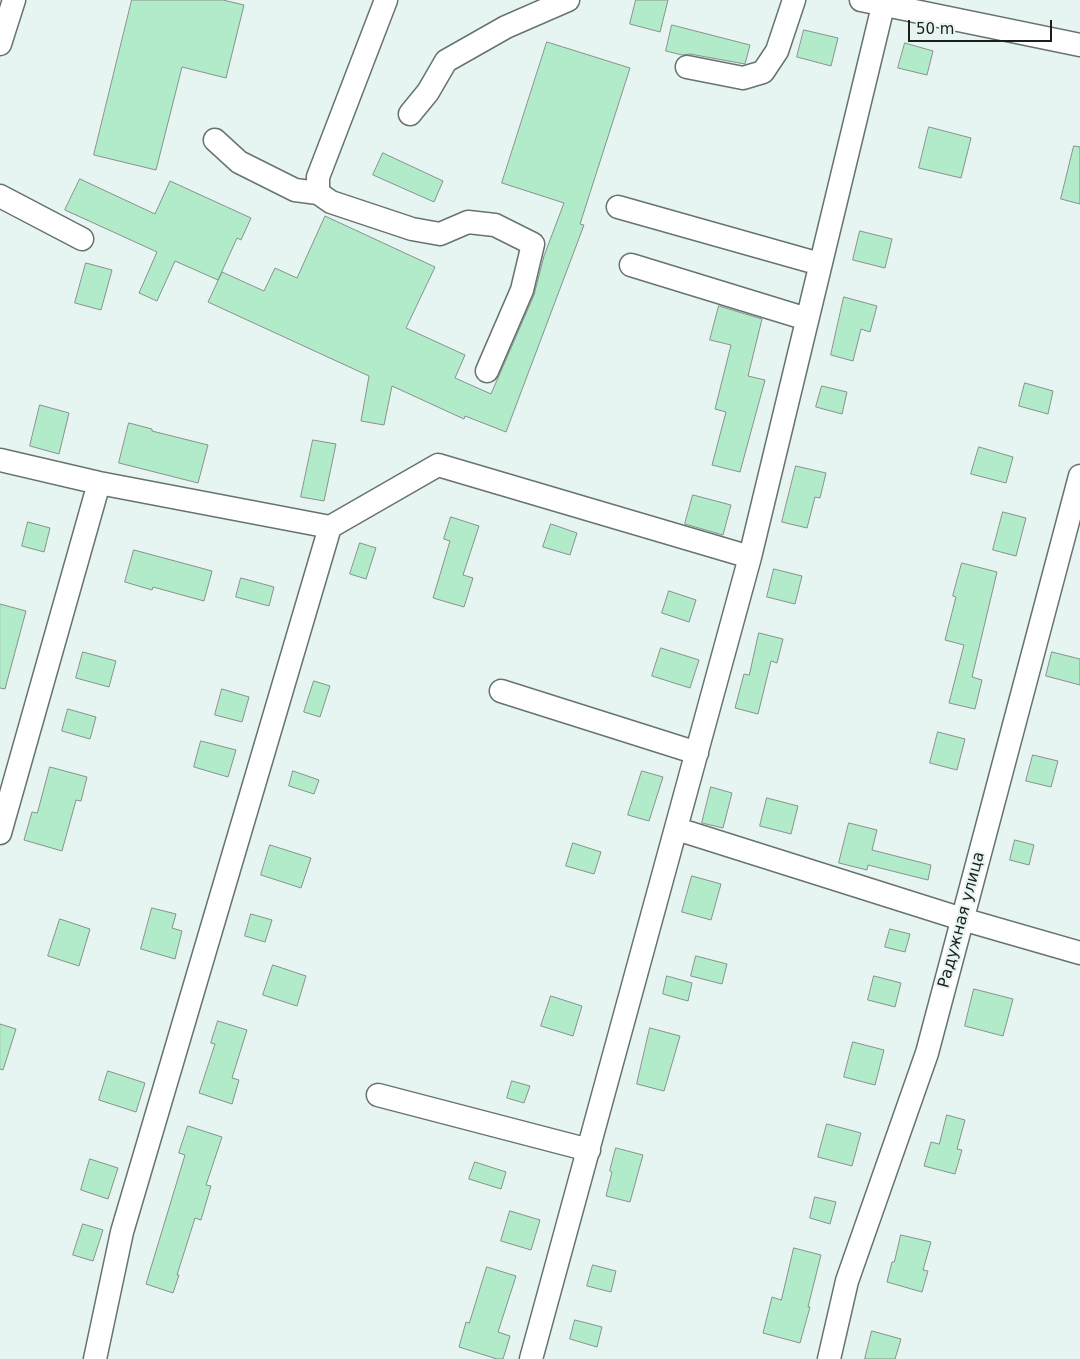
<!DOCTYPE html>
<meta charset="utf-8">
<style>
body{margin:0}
#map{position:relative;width:1080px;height:1359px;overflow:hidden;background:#e6f4f2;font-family:"DejaVu Sans",sans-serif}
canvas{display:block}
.scale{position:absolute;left:908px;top:20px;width:144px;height:22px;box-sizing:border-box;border:2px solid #1a1f1e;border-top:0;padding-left:6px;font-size:15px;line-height:18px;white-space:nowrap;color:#1a1f1e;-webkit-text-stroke:4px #e6f4f2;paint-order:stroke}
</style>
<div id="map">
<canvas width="1080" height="1359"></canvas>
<div class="scale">50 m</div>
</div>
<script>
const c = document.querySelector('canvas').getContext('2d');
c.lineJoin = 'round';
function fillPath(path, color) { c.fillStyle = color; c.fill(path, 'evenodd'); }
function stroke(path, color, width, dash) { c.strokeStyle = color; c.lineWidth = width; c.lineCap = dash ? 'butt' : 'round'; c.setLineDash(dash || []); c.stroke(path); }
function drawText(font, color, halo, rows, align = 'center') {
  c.font = font + ' "DejaVu Sans",sans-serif'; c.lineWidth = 4; c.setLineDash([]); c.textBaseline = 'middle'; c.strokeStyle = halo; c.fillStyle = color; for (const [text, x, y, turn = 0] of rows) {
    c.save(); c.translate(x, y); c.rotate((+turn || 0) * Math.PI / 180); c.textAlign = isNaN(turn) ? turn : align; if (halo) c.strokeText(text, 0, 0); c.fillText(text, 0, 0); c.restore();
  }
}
const building = new Path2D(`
 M 132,0 L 223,0 L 244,5 L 226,78 L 182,67 L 156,170 L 94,155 Z
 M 636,0 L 668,0 L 660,32 L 630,24 Z
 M 672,25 L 750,45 L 745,64 L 690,54 L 682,55 L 666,51 Z
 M 804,30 L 838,38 L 831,66 L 797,57 Z
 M 547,42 L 630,68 L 580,224 L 584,225 L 506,432 L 465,416 L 464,419 L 392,386 L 384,425 L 361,421 L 369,376 L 208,302 L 222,272 L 264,291 L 275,268 L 297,278 L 325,216 L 435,267 L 406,328 L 465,355 L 455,378 L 491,394 L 534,295 L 544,256 L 564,203 L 502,183 Z
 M 905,43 L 933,51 L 927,75 L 898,68 Z
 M 929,127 L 971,138 L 961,178 L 919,168 Z
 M 1074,146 L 1080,147 L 1080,204 L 1061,199 Z
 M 383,153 L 443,181 L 434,202 L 373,175 Z
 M 80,179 L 155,214 L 170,181 L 251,218 L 241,240 L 237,238 L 218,280 L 175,261 L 157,301 L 139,293 L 157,252 L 65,210 Z
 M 860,231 L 892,239 L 885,268 L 853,260 Z
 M 86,263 L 112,270 L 101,310 L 75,303 Z
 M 844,297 L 877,306 L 870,332 L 861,329 L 853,361 L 831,355 Z
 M 719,306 L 762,319 L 748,376 L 765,380 L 740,472 L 712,465 L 726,412 L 715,409 L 731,345 L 710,340 Z
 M 1025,383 L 1053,391 L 1048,414 L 1019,406 Z
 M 822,386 L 847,392 L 842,414 L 816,407 Z
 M 40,405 L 69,413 L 59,454 L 30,446 Z
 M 129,423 L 152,429 L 152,431 L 208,445 L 198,483 L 119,463 Z
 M 313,440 L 336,444 L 324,501 L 301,497 Z
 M 979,447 L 1013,457 L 1006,483 L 971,474 Z
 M 796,466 L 826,473 L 820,498 L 815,497 L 807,528 L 782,522 Z
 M 693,495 L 731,505 L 723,535 L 685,524 Z
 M 1003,512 L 1026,518 L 1016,556 L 993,550 Z
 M 451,517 L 479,526 L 463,575 L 473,578 L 464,607 L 433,598 L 450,541 L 444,539 Z
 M 28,522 L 50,528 L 44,552 L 22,546 Z
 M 551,524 L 577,533 L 570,555 L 543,547 Z
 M 360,543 L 376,548 L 366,579 L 350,574 Z
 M 134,550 L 212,571 L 204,601 L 153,587 L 152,590 L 125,582 Z
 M 962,563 L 997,572 L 972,677 L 982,680 L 975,709 L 949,703 L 964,645 L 945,640 L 956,597 L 953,596 Z
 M 774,569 L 802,576 L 795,604 L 767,597 Z
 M 241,578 L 274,587 L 269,606 L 236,597 Z
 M 669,591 L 696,600 L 689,622 L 662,613 Z
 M 0,604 L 26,611 L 5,689 L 0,688 Z
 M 759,633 L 783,639 L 777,663 L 771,661 L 758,714 L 735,708 L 744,674 L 749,675 Z
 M 661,648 L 699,660 L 690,688 L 652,676 Z
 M 83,652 L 116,661 L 109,687 L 76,678 Z
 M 1052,652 L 1080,659 L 1080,685 L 1046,676 Z
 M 314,681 L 330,686 L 320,717 L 304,712 Z
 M 222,689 L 249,697 L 242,722 L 215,715 Z
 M 68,709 L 96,717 L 90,739 L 62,731 Z
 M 938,732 L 965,739 L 957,770 L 930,763 Z
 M 201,741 L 236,750 L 228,777 L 194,767 Z
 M 1033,755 L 1058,761 L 1051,787 L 1026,781 Z
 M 50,767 L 87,777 L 81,801 L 76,800 L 62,851 L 24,840 L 32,812 L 37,813 Z
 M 293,771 L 319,780 L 314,794 L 289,786 Z
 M 642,771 L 663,777 L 649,821 L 628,815 Z
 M 711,787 L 732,793 L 723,828 L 702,823 Z
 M 767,798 L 798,806 L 791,834 L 760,826 Z
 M 849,823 L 877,830 L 872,850 L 931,865 L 928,880 L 868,865 L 867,870 L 839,863 Z
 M 1015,840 L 1034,845 L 1029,865 L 1010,860 Z
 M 573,843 L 601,852 L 594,874 L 566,866 Z
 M 270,845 L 311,858 L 301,888 L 261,875 Z
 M 692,876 L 721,884 L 711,920 L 682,912 Z
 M 152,908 L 176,914 L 172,928 L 182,931 L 175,959 L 141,949 Z
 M 251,914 L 272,920 L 265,942 L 245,936 Z
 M 60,919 L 90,929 L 79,966 L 48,956 Z
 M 890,929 L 910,934 L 905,952 L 885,947 Z
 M 696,956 L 727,964 L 722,984 L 691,976 Z
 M 273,965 L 306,976 L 297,1006 L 263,995 Z
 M 667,976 L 692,983 L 688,1001 L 663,994 Z
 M 874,976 L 901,983 L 895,1007 L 868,1000 Z
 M 974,989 L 1013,999 L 1003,1036 L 965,1026 Z
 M 551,996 L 582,1006 L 573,1036 L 541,1026 Z
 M 218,1021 L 247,1030 L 232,1078 L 239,1080 L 232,1104 L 199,1093 L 215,1044 L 211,1043 Z
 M 0,1024 L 16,1029 L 3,1070 L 0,1069 Z
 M 650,1028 L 680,1036 L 664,1091 L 637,1084 Z
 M 853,1042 L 884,1050 L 875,1085 L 844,1077 Z
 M 108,1071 L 145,1083 L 136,1112 L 99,1100 Z
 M 512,1081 L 530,1086 L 524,1103 L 507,1098 Z
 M 947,1115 L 965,1120 L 957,1149 L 962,1150 L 955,1174 L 924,1166 L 931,1142 L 939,1144 Z
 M 827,1124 L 861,1133 L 852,1166 L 818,1157 Z
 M 188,1126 L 222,1137 L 206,1185 L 211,1186 L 201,1220 L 195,1218 L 177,1275 L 179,1275 L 173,1293 L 146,1284 L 185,1155 L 179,1153 Z
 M 616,1148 L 643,1155 L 630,1202 L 606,1196 L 612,1172 L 610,1171 Z
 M 90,1159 L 118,1168 L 108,1199 L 81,1190 Z
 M 475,1162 L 506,1172 L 501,1189 L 469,1179 Z
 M 815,1197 L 836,1202 L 830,1224 L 810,1218 Z
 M 510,1211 L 540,1220 L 531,1250 L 501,1241 Z
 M 83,1224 L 103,1230 L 93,1261 L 73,1255 Z
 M 901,1235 L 931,1242 L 923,1270 L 928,1271 L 922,1292 L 887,1282 L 892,1262 L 894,1262 Z
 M 794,1248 L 821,1255 L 808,1307 L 810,1307 L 800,1343 L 763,1333 L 772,1297 L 781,1300 Z
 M 593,1265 L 616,1271 L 611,1292 L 587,1286 Z
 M 487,1267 L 516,1276 L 498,1332 L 510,1336 L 503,1359 L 497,1359 L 459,1347 L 466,1322 L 469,1323 Z
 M 575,1320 L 602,1327 L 597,1347 L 570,1339 Z
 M 872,1331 L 901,1339 L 895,1359 L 865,1359 Z`);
fillPath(building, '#b1ebca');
stroke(building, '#88928c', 1);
const minor = new Path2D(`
 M 386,0 L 318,177 L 318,193 L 331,202 L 412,229 L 440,234 L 468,222 L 495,225 L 533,244 L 522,290 L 487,371
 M 861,0 L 1080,45
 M 0,44 L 14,0
 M 687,67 L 743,78 L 763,72 L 777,51 L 794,0
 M 410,114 L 428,92 L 446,61 L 506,27 L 568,0
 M 215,140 L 239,162 L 295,190 L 318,193
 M 0,196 L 82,239
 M 618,207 L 820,264
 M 631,265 L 807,319
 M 0,460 L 99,483 L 330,527 L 438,465 L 750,557
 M 501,691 L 697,753
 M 677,829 L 962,919 L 1080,953
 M 0,833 L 99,483
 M 378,1095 L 589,1150
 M 95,1359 L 122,1232 L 330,527
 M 531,1359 L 750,557 L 883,6
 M 829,1359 L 847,1281 L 927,1053 L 1080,476`);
stroke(minor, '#677371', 25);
stroke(minor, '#fff', 22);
drawText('16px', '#1a1f1e', '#e6f4f2', [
 ["Радужная улица",962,920,-75]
]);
</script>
